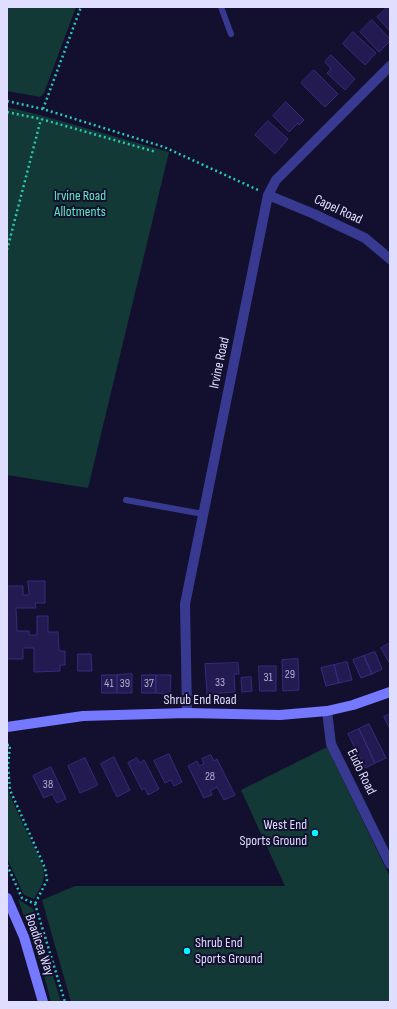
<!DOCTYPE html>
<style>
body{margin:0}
#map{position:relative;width:397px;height:1009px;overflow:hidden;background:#13102f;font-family:"Sofia Sans Condensed",sans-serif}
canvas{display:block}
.frame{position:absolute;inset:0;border:8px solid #dfdeff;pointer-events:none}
</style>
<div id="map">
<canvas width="397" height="1009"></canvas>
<div class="frame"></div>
</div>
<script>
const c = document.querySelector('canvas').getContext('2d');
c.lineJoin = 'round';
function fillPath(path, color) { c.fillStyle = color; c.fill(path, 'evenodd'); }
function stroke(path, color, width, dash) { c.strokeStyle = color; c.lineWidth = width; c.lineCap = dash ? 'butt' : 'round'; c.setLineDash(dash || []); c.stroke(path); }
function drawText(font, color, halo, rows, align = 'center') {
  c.font = font + ' "Sofia Sans Condensed",sans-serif'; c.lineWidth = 4; c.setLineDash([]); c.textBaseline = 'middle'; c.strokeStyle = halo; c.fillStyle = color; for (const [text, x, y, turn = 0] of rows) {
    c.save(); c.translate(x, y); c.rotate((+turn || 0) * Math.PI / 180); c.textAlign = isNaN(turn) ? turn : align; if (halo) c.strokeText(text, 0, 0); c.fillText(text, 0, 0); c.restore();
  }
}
fillPath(new Path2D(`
 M 7,7 L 76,7 L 44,93 L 40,97 L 7,91 Z
 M 7,107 L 40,115 L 169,152 L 88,488 L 7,475 Z
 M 327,747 L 390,877 L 390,1002 L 71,1002 L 42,900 L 75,886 L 285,886 L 241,790 Z
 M 7,784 L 10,796 L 43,866 C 46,882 41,886 34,899 L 24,895 L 7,858 Z
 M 18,899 L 33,909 L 61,1002 L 51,1002 L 43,971 Z`), '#123936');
const building = new Path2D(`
 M 388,7 L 390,8 L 390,31 L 377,17 Z
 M 372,20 L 390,39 L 390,41 L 379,52 L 360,32 Z
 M 353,32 L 376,53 L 365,65 L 343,44 Z
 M 331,55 L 355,79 L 345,90 L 327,73 L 331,69 L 325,62 Z
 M 314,70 L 338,94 L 325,107 L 301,83 Z
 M 286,102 L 304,120 L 299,125 L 298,123 L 289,132 L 273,116 Z
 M 268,121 L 288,139 L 275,154 L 255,135 Z
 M 28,581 L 45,581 L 45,603 L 35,603 L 36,608 L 16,608 L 17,631 L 29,631 L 29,635 L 37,635 L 37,616 L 48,616 L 48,632 L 58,632 L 59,651 L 65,651 L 65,665 L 60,665 L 60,671 L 34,672 L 34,648 L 23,648 L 23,659 L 7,659 L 7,586 L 23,586 L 23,595 L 29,595 Z
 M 390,643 L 390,664 L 381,648 Z
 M 375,652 L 382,669 L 372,674 L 364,656 Z
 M 78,654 L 91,654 L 92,671 L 78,671 Z
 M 364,656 L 372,674 L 361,678 L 353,660 Z
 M 298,659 L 299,690 L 283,691 L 282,660 Z
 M 347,662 L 352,680 L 339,683 L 334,665 Z
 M 238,663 L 239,674 L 234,674 L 235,692 L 207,694 L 205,664 Z
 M 334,665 L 339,683 L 326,686 L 321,668 Z
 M 259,666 L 276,666 L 276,691 L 260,691 Z
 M 132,674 L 132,693 L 117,693 L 117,675 Z
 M 102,675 L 117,675 L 117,693 L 102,693 Z
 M 142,675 L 156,675 L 156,693 L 142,693 Z
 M 156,675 L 171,675 L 170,694 L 156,693 Z
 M 251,677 L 252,691 L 242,692 L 241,678 Z
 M 390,714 L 390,729 L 384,717 Z
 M 369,724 L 386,758 L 375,763 L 359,729 Z
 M 359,729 L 375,763 L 365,768 L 348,734 Z
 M 169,754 L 182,782 L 174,786 L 171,780 L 165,783 L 154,761 Z
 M 211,755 L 214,761 L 217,759 L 235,795 L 224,800 L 217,787 L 210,791 L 212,795 L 204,798 L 188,766 L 197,761 L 199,766 L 204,764 L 202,759 Z
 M 114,757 L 130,790 L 117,797 L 101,764 Z
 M 85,758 L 98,785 L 80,793 L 68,766 Z
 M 137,758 L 140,763 L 144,760 L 159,789 L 148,795 L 145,788 L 142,790 L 128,763 Z
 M 51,767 L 66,799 L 57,803 L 52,794 L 44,798 L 33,776 Z`);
fillPath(building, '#221a51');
stroke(building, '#362b7f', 1);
stroke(new Path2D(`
 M 7,101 L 43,109 L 164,147 L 258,190
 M 43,109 L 81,7
 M 7,112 L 41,119 L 156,152
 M 7,250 L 41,119
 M 7,745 L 10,745 L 8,766 L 10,790 L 45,868 L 47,880 L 35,904
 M 7,865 L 22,898 L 35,904 L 65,1002`), '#27c9b6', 2.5, [2, 3]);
stroke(new Path2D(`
 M 221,7 L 231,34
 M 126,500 L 203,514`), '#383a91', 6);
stroke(new Path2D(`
 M 268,195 L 314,214 L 365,238 L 390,259
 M 327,711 L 331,744 L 390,864
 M 187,713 L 185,604 L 268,195 L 276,180 L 390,66`), '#383a91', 10);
stroke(new Path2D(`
 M 7,727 L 83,716 L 187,713 L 280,715 L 327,711 L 353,705 L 390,692
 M 7,898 L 24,937 L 43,1002`), '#7579ff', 10);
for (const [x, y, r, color] of [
 [315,833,4,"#0af5ff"],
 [187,951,4,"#0af5ff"]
]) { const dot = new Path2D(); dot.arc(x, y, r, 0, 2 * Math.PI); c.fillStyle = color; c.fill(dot); stroke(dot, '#13102f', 1.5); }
drawText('12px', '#b0add4', null, [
 ["29",290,675],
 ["31",268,678],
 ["33",220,683],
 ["41",109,684],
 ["39",125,684],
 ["37",149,684],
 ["28",210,777],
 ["38",48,785]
]);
drawText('14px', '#5feabf', '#13102f', [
 ["Irvine Road",80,196],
 ["Allotments",80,212]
]);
drawText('14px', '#dfdeff', '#13102f', [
 ["Capel Road",338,210,25],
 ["Irvine Road",220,363,-78],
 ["Shrub End Road",200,700],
 ["Eudo Road",361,772,64],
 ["Boadicea Way",39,945,71]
]);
drawText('14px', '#dfdeff', '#13102f', [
 ["West End",307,825],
 ["Sports Ground",307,841],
 ["Shrub End",195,943,"left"],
 ["Sports Ground",195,959,"left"]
], 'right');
</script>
